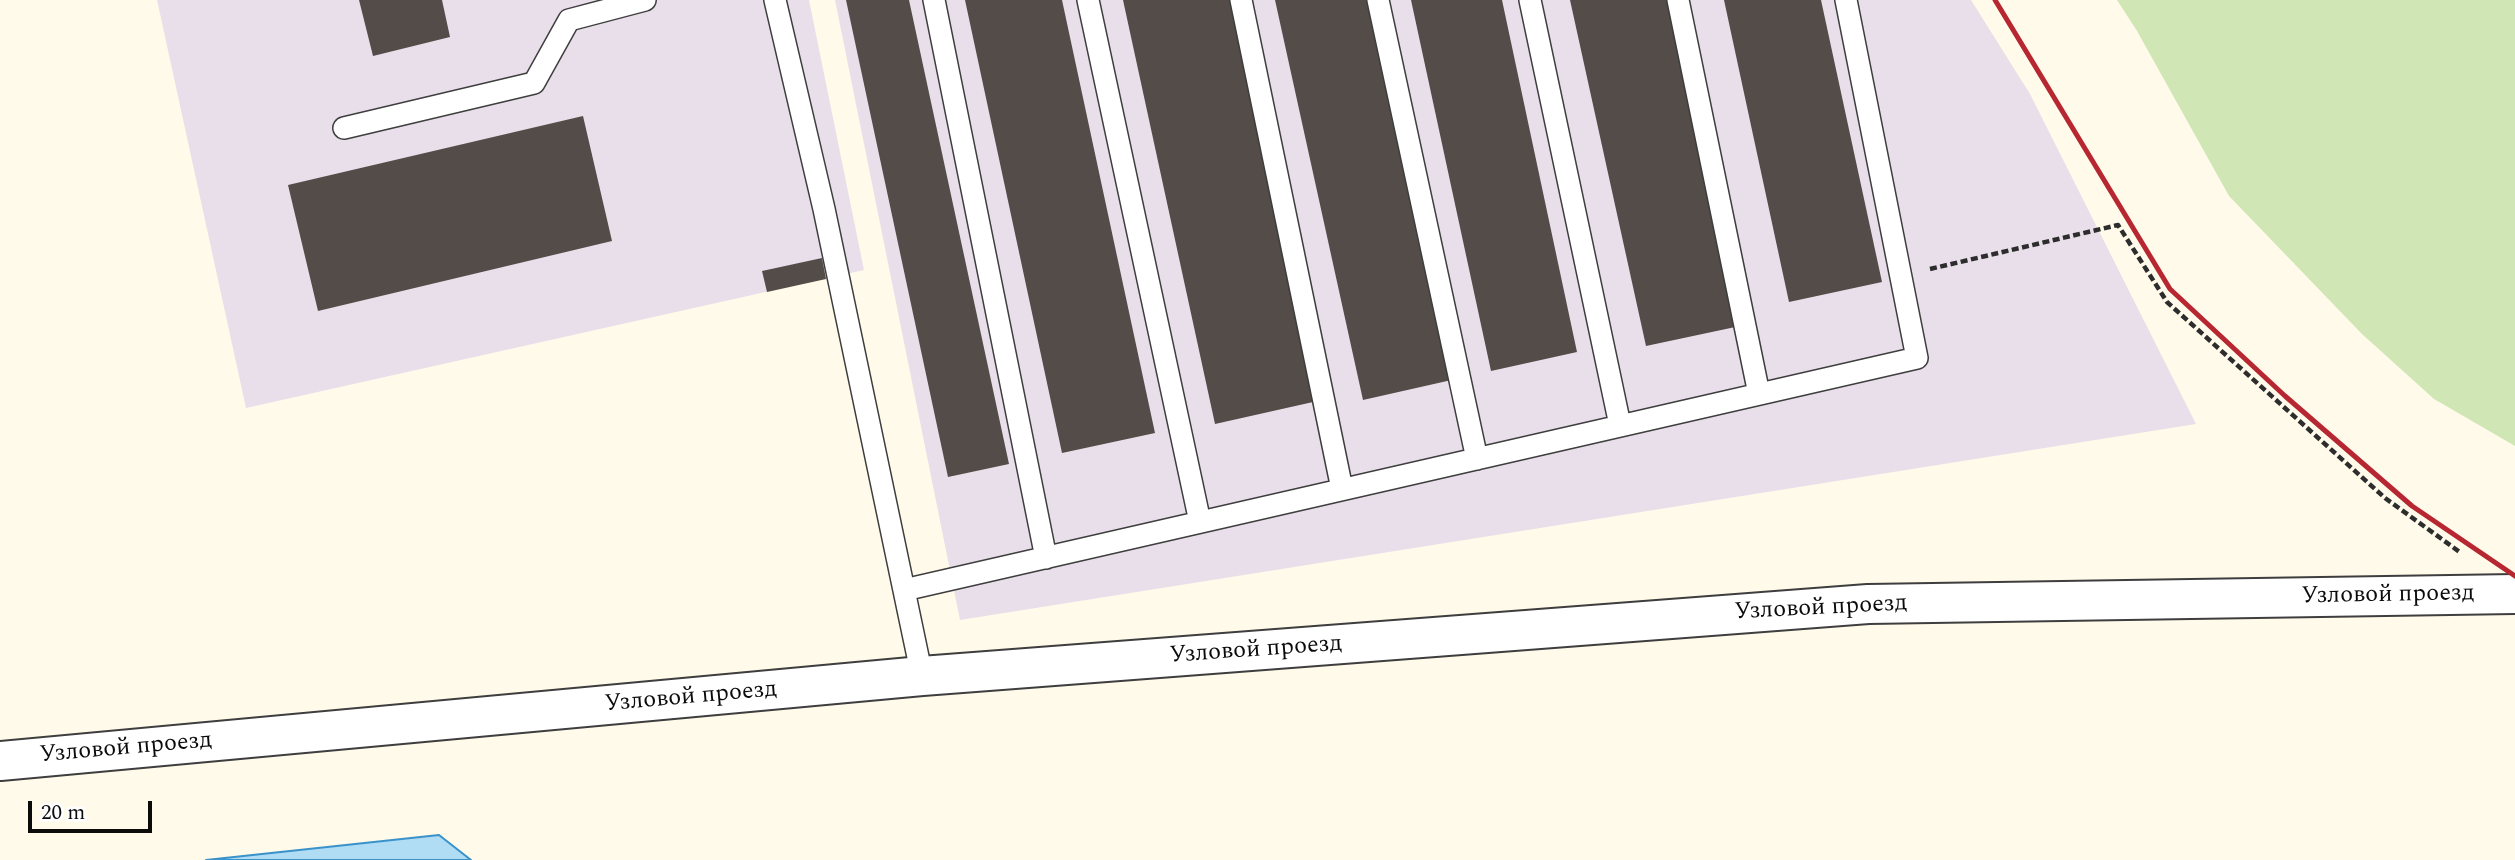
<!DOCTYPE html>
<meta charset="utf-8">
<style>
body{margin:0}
#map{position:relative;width:2515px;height:860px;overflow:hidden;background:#fffaea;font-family:Spectral,serif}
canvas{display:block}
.scale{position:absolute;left:28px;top:801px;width:124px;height:32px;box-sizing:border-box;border:4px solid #0b0b0b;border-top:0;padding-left:9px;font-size:21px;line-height:24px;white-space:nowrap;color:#0b0b0b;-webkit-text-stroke:5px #fff;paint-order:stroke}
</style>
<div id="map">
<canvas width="2515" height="860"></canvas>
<div class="scale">20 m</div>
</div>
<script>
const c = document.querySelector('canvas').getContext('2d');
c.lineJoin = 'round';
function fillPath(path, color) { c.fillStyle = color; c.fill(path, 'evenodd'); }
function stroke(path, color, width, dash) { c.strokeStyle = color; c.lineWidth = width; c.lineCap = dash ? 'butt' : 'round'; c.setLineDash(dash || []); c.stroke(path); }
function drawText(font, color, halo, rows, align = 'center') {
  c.font = font + ' Spectral,serif'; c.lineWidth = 7; c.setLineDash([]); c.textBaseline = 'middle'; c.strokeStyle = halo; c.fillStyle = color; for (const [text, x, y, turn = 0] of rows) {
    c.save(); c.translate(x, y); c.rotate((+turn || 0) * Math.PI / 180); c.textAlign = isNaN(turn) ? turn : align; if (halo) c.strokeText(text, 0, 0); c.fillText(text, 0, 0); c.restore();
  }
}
fillPath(new Path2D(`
 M 157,0 L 809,0 L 864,270 L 246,408 Z
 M 835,0 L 1971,0 L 2030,94 L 2196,424 L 960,620 Z`), '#e9dfea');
fillPath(new Path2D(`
 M 2117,0 L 2515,0 L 2515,446 L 2434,399 L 2362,334 L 2229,196 L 2137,31 Z`), '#d0e7b5');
const water = new Path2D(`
 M 439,835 L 471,860 L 206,860 Z`);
fillPath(water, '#b0dcf4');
stroke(water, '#3993ca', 2);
fillPath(new Path2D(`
 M 359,0 L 442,0 L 450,37 L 373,56 Z
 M 846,0 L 909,0 L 1009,464 L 948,477 Z
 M 965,0 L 1062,0 L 1155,433 L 1062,453 Z
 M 1123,0 L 1235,0 L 1322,400 L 1215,424 Z
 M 1275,0 L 1372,0 L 1456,379 L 1363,400 Z
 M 1411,0 L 1502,0 L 1577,352 L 1491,371 Z
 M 1570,0 L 1668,0 L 1740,326 L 1646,346 Z
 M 1724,0 L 1821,0 L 1882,282 L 1789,302 Z
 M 583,116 L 612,241 L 318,311 L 288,185 Z
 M 822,258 L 826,279 L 767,292 L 762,271 Z`), '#534c48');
const service = new Path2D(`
 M 775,0 L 824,209 L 922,676
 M 934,0 L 1046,558
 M 1088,0 L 1200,522
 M 1241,0 L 1342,489
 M 1378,0 L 1477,459
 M 1530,0 L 1620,425
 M 1678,0 L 1759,394
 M 344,128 L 534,83 L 569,20 L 645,0
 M 904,590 L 1917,358 L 1846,0`);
const tertiary = new Path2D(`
 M 0,761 L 922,676 L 1868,604 L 2515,594`);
stroke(service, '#3e3e3e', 24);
stroke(tertiary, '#3e3e3e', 42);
stroke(new Path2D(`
 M 1930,269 L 2118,225 L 2167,302 L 2385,498 L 2461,553`), '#2d2d2d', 4.5, [7, 3.5]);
stroke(service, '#fff', 21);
stroke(tertiary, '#fff', 38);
stroke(new Path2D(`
 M 1995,0 L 2170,289 L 2285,396 L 2412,506 L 2515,576`), '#b72731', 5);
drawText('24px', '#0b0b0b', '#fff', [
 ["Узловой проезд",2388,596,-1],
 ["Узловой проезд",1821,609,-3],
 ["Узловой проезд",1256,651,-4],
 ["Узловой проезд",691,698,-5],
 ["Узловой проезд",126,749,-5]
]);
</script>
